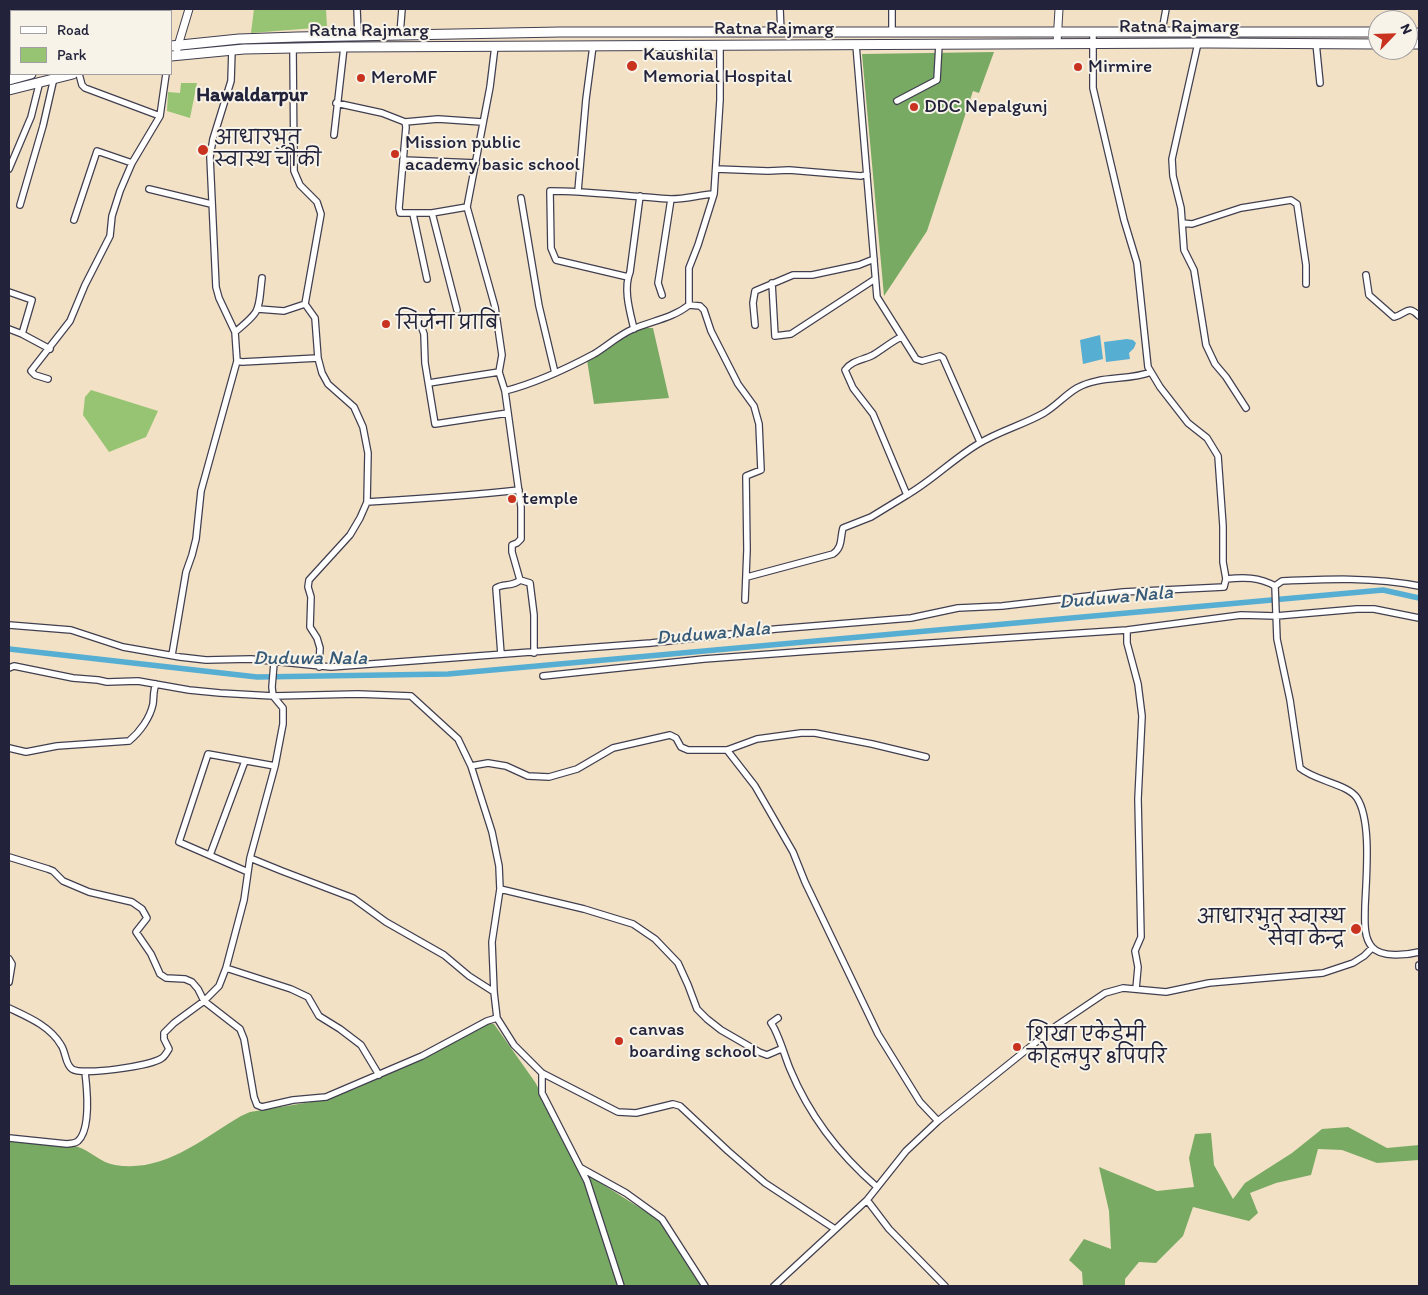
<!DOCTYPE html>
<meta charset="utf-8">
<style>
body{margin:0}
#map{position:relative;width:1428px;height:1295px;overflow:hidden;background:#f2e1c5;font-family:Itim,sans-serif}
canvas{display:block}
.frame{position:absolute;inset:0;border:10px solid #22223b;pointer-events:none}
.legend{position:absolute;left:10px;top:10px;width:162px;height:65px;box-sizing:border-box;background:#f7f3e8;border:1px solid #a29fa3;margin:0;padding:6px 9px;list-style:none;font-size:15px;color:#22223b}
.legend li{display:flex;align-items:center;gap:10px;height:25px}
.legend b{width:25px;border:1px solid #a29fa3}
.north{position:absolute;left:1368px;top:10px;width:50px;height:50px;box-sizing:border-box;background:#f7f3e8;border:1px solid #a29fa3;border-radius:50%;rotate:66deg;font-size:14px;font-weight:700;line-height:20px;text-align:center;color:#22223b}
.north::after{content:'';display:block;margin:auto;width:18px;height:22px;background:#c8321e;clip-path:polygon(50% 0,100% 100%,50% 72%,0 100%)}
</style>
<div id="map">
<canvas width="1428" height="1295"></canvas>
<div class="frame"></div>
<ul class="legend">
<li><b style="height:6px;background:#fff"></b>Road</li>
<li><b style="height:14px;background:#97c472"></b>Park</li>
</ul>
<div class="north">N</div>
</div>
<script>
const c = document.querySelector('canvas').getContext('2d');
c.lineJoin = 'round';
function fillPath(path, color) { c.fillStyle = color; c.fill(path, 'evenodd'); }
function stroke(path, color, width, dash) { c.strokeStyle = color; c.lineWidth = width; c.lineCap = dash ? 'butt' : 'round'; c.setLineDash(dash || []); c.stroke(path); }
function drawText(font, color, halo, rows, align = 'center') {
  c.font = font + ' Itim,"Playpen Sans Deva",sans-serif'; c.lineWidth = 4; c.setLineDash([]); c.textBaseline = 'middle'; c.strokeStyle = halo; c.fillStyle = color; for (const [text, x, y, turn = 0] of rows) {
    c.save(); c.translate(x, y); c.rotate((+turn || 0) * Math.PI / 180); c.textAlign = isNaN(turn) ? turn : align; if (halo) c.strokeText(text, 0, 0); c.fillText(text, 0, 0); c.restore();
  }
}
fillPath(new Path2D(`
 M 254,9 L 326,9 L 327,27 L 251,33 Z
 M 181,83 L 197,83 L 190,118 L 167,111 L 168,92 L 180,93 Z
 M 91,390 L 158,411 L 146,437 L 109,452 L 83,415 L 85,397 Z`), '#97c472');
fillPath(new Path2D(`
 M 994,52 L 979,93 L 973,91 L 927,231 L 884,296 L 862,54 Z
 M 638,328 L 653,328 L 669,398 L 594,404 L 587,360 Z
 M 486,1024 L 494,1024 L 535,1082 L 585,1173 L 662,1222 L 703,1286 L 9,1286 L 9,1142 C 27,1142 61,1142 78,1147 C 91,1151 101,1163 115,1165 C 164,1173 202,1139 241,1116 L 250,1112 L 323,1100 L 357,1088 L 443,1047 Z
 M 1348,1127 L 1387,1148 L 1419,1145 L 1419,1160 L 1377,1163 L 1342,1150 L 1318,1149 L 1311,1175 L 1276,1183 L 1250,1193 L 1258,1213 L 1249,1221 L 1193,1207 L 1183,1236 L 1156,1263 L 1139,1262 L 1125,1279 L 1125,1286 L 1083,1286 L 1082,1272 L 1069,1260 L 1084,1239 L 1111,1249 L 1109,1211 L 1099,1167 L 1157,1191 L 1194,1187 L 1189,1158 L 1195,1134 L 1211,1133 L 1214,1165 L 1233,1199 L 1245,1183 L 1292,1153 L 1322,1129 Z`), '#79aa64');
fillPath(new Path2D(`
 M 1100,335 L 1103,359 L 1083,364 L 1080,340 Z
 M 1127,339 L 1133,340 L 1136,343 L 1134,348 L 1129,353 L 1130,359 L 1106,362 L 1104,342 Z`), '#56aed3');
stroke(new Path2D(`
 M 9,649 L 257,677 L 448,674 L 1383,590 L 1419,598`), '#56aed3', 5.5);
const minor = new Path2D(`
 M 357,9 L 358,35
 M 780,9 L 781,33
 M 1162,31 L 1166,9
 M 892,33 L 892,9
 M 400,34 L 402,9
 M 1198,43 L 1172,159 L 1173,176 L 1181,208 L 1184,250 L 1194,270 L 1206,345 L 1215,364 L 1226,377 L 1246,408
 M 1316,43 L 1320,83
 M 856,45 L 877,297 L 916,359 L 922,361 L 940,356 L 943,358 L 980,442
 M 495,46 L 490,87 L 467,207 L 495,307 L 502,355 L 499,372 L 505,391 L 521,507 L 521,539 L 517,543 L 512,545 L 512,552 L 520,580 C 513,587 503,583 496,588 L 501,654
 M 293,48 L 294,171 L 300,185 L 317,202 L 321,214 L 305,304 L 315,318 L 318,358 L 322,373 L 328,384 L 354,407 L 363,427 L 368,453 L 367,502 L 360,518 L 350,535 L 309,580 L 308,587 L 311,597 L 310,627 L 317,638 L 320,648 L 319,667
 M 79,74 L 82,85 L 85,88 L 160,116
 M 897,101 L 937,80 L 939,44
 M 336,103 L 382,113 L 405,122 L 438,119 L 482,122
 M 405,122 L 406,127 L 399,208 L 400,213 L 432,213 L 467,207
 M 334,135 L 344,47
 M 403,160 L 476,163
 M 9,169 L 31,117 L 40,81
 M 716,169 L 768,171 L 789,170 L 861,176 L 867,174
 M 149,189 L 211,204
 M 578,191 L 586,99 L 593,46
 M 714,194 L 720,100 L 720,45
 M 521,198 L 539,306 L 555,373
 M 20,205 L 43,126 L 54,78
 M 432,213 L 457,310
 M 413,214 L 427,279
 M 74,220 L 97,151 L 132,163
 M 1182,223 L 1192,224 L 1241,208 L 1291,200 L 1297,204 L 1306,265 L 1306,284
 M 1366,275 L 1369,295 L 1394,317 C 1407,314 1407,304 1419,316
 M 772,283 L 775,336 L 791,334 L 875,279
 M 9,292 L 32,300 L 22,334 L 9,329
 M 662,295 L 658,283 L 671,199
 M 689,305 L 700,306 L 704,310 L 711,331 L 738,384 L 754,406 L 759,424 L 761,470 L 746,476 L 747,550 L 745,600
 M 258,309 L 284,311 L 305,304
 M 419,320 L 424,334 L 425,363 L 435,424 L 508,413
 M 755,325 L 753,303 L 755,291 L 793,275 L 812,275 L 859,265 L 874,259
 M 634,329 C 630,312 623,289 630,272 L 640,196
 M 235,332 C 262,310 258,311 262,278
 M 22,334 L 50,349
 M 901,337 C 891,342 883,349 873,355 C 864,360 852,360 845,370 L 853,388 L 873,414 L 907,495 C 933,480 953,459 978,444 C 999,431 1023,425 1044,413 C 1056,406 1065,395 1077,388 C 1100,375 1128,381 1151,372
 M 237,361 L 242,362 L 318,358
 M 48,379 L 35,375 L 31,371 L 70,321 L 85,285 L 110,236 L 112,216 L 120,191 L 132,163 L 160,116 L 166,74
 M 429,383 L 499,372
 M 505,391 C 536,383 566,369 594,354 C 607,346 619,335 633,329 C 652,321 673,318 689,305 L 689,268 L 698,245 L 714,194 C 699,195 686,199 671,199 C 631,197 590,191 550,191 L 551,248 L 556,260 L 628,277
 M 367,502 C 418,499 468,496 519,490
 M 747,577 L 833,554 C 843,547 840,538 843,528 L 871,517 L 907,495
 M 1226,579 C 1244,577 1259,577 1275,586
 M 520,580 L 530,583 L 534,615 L 534,653
 M 1275,586 L 1277,639 L 1290,700 L 1300,768 C 1315,781 1348,784 1357,798 C 1372,821 1366,878 1365,907 C 1365,919 1363,937 1372,947 C 1381,958 1407,955 1419,952
 M 1275,586 L 1282,581 C 1328,579 1374,577 1419,586
 M 9,625 L 71,630 L 123,647 L 180,657 L 206,660 L 251,659 L 331,667 L 651,643 L 776,629 L 911,618 L 958,608 L 1002,606 L 1123,592 L 1224,587 L 1226,579 L 1223,562 L 1223,526 L 1218,456 L 1207,438 L 1188,423 L 1160,387 L 1148,367 L 1137,263 L 1124,220 L 1093,88 L 1093,33
 M 1127,630 L 1127,643 L 1138,684 L 1142,716 L 1138,799 L 1141,937 L 1135,951 L 1138,967 L 1136,989
 M 172,655 L 186,572 L 192,555 L 196,539 L 201,491 L 237,361 L 235,332 L 219,298 L 216,287 L 210,157 L 213,139 L 231,81 L 232,49
 M 9,668 L 14,666 L 73,678 L 98,680 L 107,682 L 138,681 L 189,690 L 220,693 L 273,696 L 358,694 L 411,696 L 458,739 L 471,766 L 492,832 L 499,866 L 500,889 L 492,942 L 494,992 L 497,1018 L 514,1045 L 542,1073 L 618,1112 L 636,1113 L 673,1104 L 680,1106 L 728,1151 L 765,1183 L 835,1229
 M 543,676 L 704,659 L 811,651 L 1127,630 L 1241,615 L 1276,616 L 1357,609 L 1374,609 L 1419,618
 M 9,748 L 26,752 L 57,746 L 129,741 C 140,732 150,718 153,704 C 154,696 153,691 156,684
 M 727,750 L 755,786 L 793,852 L 805,882 L 878,1034 L 920,1102 L 938,1121
 M 471,766 L 488,763 L 506,766 L 528,776 L 549,777 L 577,769 L 613,748 L 670,735 L 676,738 L 681,747 L 688,750 L 727,750 L 757,739 L 801,733 L 815,733 L 872,744 L 926,757
 M 210,855 L 245,761
 M 9,857 L 48,869 L 53,871 L 63,881 L 89,892 L 132,902 L 142,909 L 147,918 L 136,932 L 151,954 L 160,974 L 166,978 L 185,979 L 192,982 L 198,989 L 204,1001 L 240,1029 L 244,1039 L 254,1097 L 257,1105 L 262,1107 L 293,1100 L 326,1097 L 422,1056 L 487,1021 L 497,1018
 M 250,858 L 282,871 L 353,898 L 386,922 L 444,955 L 469,976 L 494,992
 M 248,872 L 179,842 L 208,754 L 275,766
 M 500,889 L 584,909 L 633,924 L 655,939 L 678,963 L 688,985 L 697,1009 L 707,1019 L 721,1030 L 759,1052 L 767,1055 L 781,1049
 M 9,959 L 12,964 L 9,982
 M 1419,965 L 1419,967
 M 226,968 L 291,989 L 308,997 L 319,1016 L 340,1029 L 361,1045 L 379,1075
 M 9,1008 C 28,1017 50,1026 61,1045 C 66,1052 65,1064 72,1069 C 82,1076 151,1066 162,1058 C 165,1056 167,1052 169,1049 L 164,1039 L 164,1033 L 174,1023 L 204,1001 L 219,986 L 226,968 L 244,900 L 250,858 L 275,766 L 283,724 L 283,708 L 273,696 L 272,687 L 274,663
 M 778,1018 L 771,1023 C 778,1032 785,1057 790,1069 C 809,1115 840,1155 877,1187
 M 542,1073 L 542,1093 L 587,1181 L 621,1286
 M 9,1138 L 67,1144 C 71,1143 75,1144 78,1141 C 91,1129 87,1088 85,1072
 M 581,1168 L 626,1193 L 662,1219 L 705,1286
 M 867,1200 L 889,1229 L 945,1286
 M 774,1286 L 867,1200 L 906,1151 L 938,1121 L 1056,1026 L 1105,993 L 1123,988 L 1166,992 L 1209,983 L 1323,973 L 1353,963 L 1364,956 L 1372,948`);
const tertiary = new Path2D(`
 M 1057,43 L 1059,9
 M 177,49 L 189,9`);
const trunk = new Path2D(`
 M 1408,33 L 1419,33
 M 1408,44 L 1419,44
 M 171,46 L 239,39 L 297,37 L 560,32 L 1378,32
 M 171,56 L 244,49 L 344,47 L 1207,43 L 1378,44
 M 9,80 L 31,74
 M 9,90 L 73,74`);
stroke(minor, '#413f50', 8);
stroke(tertiary, '#413f50', 9);
stroke(trunk, '#413f50', 11);
stroke(minor, '#fff', 5.5);
stroke(tertiary, '#fff', 7);
stroke(trunk, '#fff', 9);
for (const [x, y, r, color] of [
 [632,66,6,"#c8321e"],
 [1078,67,5,"#c8321e"],
 [361,78,5,"#c8321e"],
 [914,107,5,"#c8321e"],
 [203,150,6,"#c8321e"],
 [395,154,5,"#c8321e"],
 [386,324,5,"#c8321e"],
 [512,499,5,"#c8321e"],
 [1356,929,6,"#c8321e"],
 [619,1041,5,"#c8321e"],
 [1017,1047,5,"#c8321e"]
]) { const dot = new Path2D(); dot.arc(x, y, r, 0, 2 * Math.PI); c.fillStyle = color; c.fill(dot); stroke(dot, '#f7f3e8', 2); }
drawText('19px', '#22223b', '#f7f3e8', [
 ["Ratna Rajmarg",1179,27],
 ["Ratna Rajmarg",774,29],
 ["Ratna Rajmarg",369,31]
]);
drawText('19px', '#22223b', '#f7f3e8', [
 ["Kaushila",643,55],
 ["Memorial Hospital",643,77],
 ["Mirmire",1088,67],
 ["MeroMF",371,78],
 ["DDC Nepalgunj",924,107],
 ["आधारभुत",214,139],
 ["स्वास्थ चौकी",214,161],
 ["Mission public",405,143],
 ["academy basic school",405,165],
 ["सिर्जना प्राबि",396,324],
 ["temple",522,499],
 ["आधारभुत स्वास्थ",1345,918,"right"],
 ["सेवा केन्द्र",1345,940,"right"],
 ["canvas",629,1030],
 ["boarding school",629,1052],
 ["शिखा एकेडेमी",1027,1036],
 ["कोहलपुर 8पिपरि",1027,1058]
], 'left');
drawText('bold 20px', '#22223b', '#f7f3e8', [
 ["Hawaldarpur",252,96]
]);
drawText('italic 20px', '#375a78', '#f7f3e8', [
 ["Duduwa Nala",1116,598,-5],
 ["Duduwa Nala",713,634,-5],
 ["Duduwa Nala",310,659]
]);
</script>
